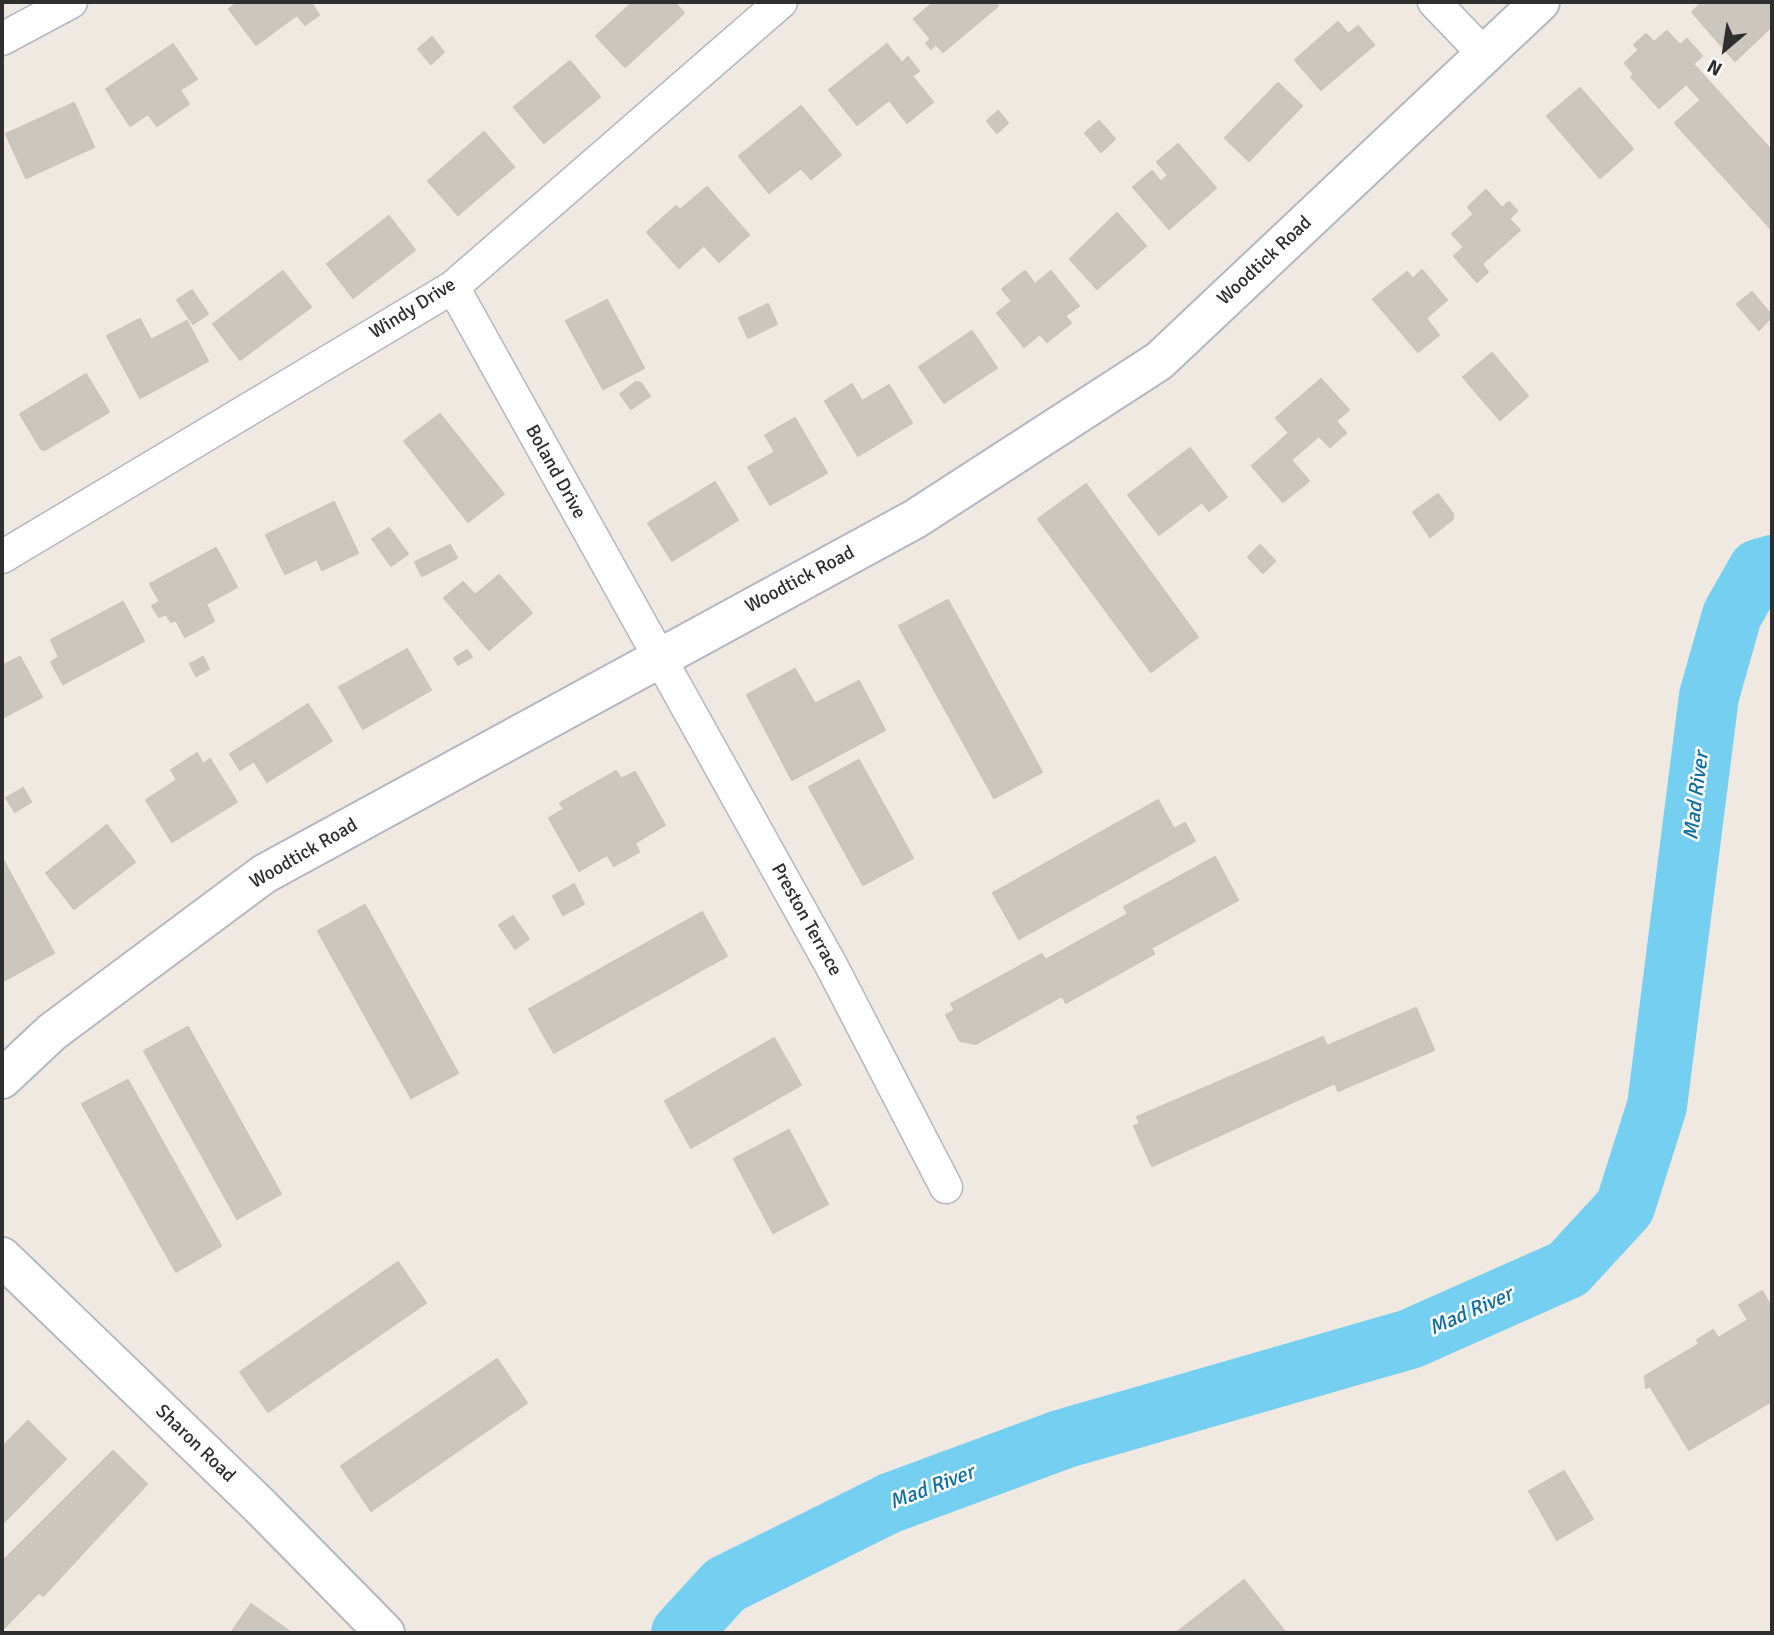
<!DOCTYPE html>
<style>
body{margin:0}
#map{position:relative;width:1774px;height:1635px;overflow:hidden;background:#efe9e1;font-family:Signika,sans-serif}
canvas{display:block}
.frame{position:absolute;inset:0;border:4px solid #2e2e2e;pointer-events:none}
.north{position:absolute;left:1690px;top:14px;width:70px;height:70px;-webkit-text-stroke:5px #fff;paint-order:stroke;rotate:209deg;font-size:19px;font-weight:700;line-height:28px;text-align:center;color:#2e2e2e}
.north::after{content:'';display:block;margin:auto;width:24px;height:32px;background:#2e2e2e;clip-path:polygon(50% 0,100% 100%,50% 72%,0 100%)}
</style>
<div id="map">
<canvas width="1774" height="1635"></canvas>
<div class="frame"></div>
<div class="north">N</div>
</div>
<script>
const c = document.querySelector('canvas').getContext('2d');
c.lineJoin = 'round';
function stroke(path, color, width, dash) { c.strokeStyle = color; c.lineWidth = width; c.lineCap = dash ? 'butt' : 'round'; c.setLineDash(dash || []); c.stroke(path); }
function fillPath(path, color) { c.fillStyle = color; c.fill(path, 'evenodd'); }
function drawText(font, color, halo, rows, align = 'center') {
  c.font = font + ' Signika,sans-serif'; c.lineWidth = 5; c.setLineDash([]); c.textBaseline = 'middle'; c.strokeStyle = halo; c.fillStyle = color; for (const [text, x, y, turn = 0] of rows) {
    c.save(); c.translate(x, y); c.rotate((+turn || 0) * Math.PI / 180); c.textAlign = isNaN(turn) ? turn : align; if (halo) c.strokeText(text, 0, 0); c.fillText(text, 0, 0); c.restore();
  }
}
stroke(new Path2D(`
 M 681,1633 L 725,1585 L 890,1503 L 1063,1439 L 1410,1339 L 1568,1269 L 1625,1207 L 1657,1106 L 1709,696 L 1732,615 L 1758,569 L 1772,565`), '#75cff0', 60);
const building = new Path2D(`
 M 238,2 L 315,2 L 312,4 L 319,15 L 305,25 L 297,15 L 256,45 L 229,9 Z
 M 633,2 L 674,2 L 684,13 L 625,67 L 596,36 Z
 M 934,2 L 994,2 L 998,6 L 943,52 L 936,44 L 931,49 L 926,43 L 931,39 L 914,19 Z
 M 1703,2 L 1772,2 L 1772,26 L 1735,61 L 1692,12 Z
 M 1338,22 L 1348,34 L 1358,26 L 1374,45 L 1321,90 L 1295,60 Z
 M 1667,31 L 1680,45 L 1687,39 L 1702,56 L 1693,64 L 1772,151 L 1772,230 L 1675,123 L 1701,100 L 1686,84 L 1659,108 L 1631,77 L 1634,74 L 1625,63 L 1639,50 L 1634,45 L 1646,34 L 1654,42 Z
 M 432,37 L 444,52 L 431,64 L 418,49 Z
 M 173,44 L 197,79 L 180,90 L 189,104 L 157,126 L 148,114 L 130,126 L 106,89 Z
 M 887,44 L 902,63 L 908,57 L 919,71 L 912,76 L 933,102 L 907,123 L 889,100 L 857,125 L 829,90 Z
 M 570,61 L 600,97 L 544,143 L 514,107 Z
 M 1278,83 L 1302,106 L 1249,161 L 1225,138 Z
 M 1580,88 L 1633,149 L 1600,178 L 1547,116 Z
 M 74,103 L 94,147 L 26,178 L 6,134 Z
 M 801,106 L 841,155 L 811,179 L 801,168 L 769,193 L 739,156 Z
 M 998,111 L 1008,123 L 997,133 L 987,121 Z
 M 1099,121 L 1115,139 L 1101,152 L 1085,133 Z
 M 484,132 L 514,167 L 458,215 L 428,181 Z
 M 1178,144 L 1216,188 L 1169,229 L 1133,187 L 1152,171 L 1161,182 L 1168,175 L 1157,162 Z
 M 707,187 L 749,235 L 719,262 L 704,245 L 679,268 L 647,232 L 676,206 L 680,210 Z
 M 1486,190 L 1502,208 L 1509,202 L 1517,211 L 1509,219 L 1520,230 L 1482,264 L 1488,272 L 1477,282 L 1454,256 L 1464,247 L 1452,234 L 1474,214 L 1468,207 Z
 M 1117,213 L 1146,246 L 1097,289 L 1070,259 Z
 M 389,216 L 415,250 L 353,298 L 327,264 Z
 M 1422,270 L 1447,300 L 1426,318 L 1439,335 L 1418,352 L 1373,299 L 1407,272 L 1413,279 Z
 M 283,271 L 311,307 L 240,360 L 213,324 Z
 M 1025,271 L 1035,284 L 1051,271 L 1079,306 L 1065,316 L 1071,323 L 1047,342 L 1040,334 L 1024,347 L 997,313 L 1012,301 L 1002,289 Z
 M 192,290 L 208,314 L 193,324 L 177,300 Z
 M 1752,292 L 1772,316 L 1759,330 L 1737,304 Z
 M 607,300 L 644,368 L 603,389 L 566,321 Z
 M 768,304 L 777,324 L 748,338 L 739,318 Z
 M 140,319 L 151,340 L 187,321 L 208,361 L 140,398 L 107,336 Z
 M 972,331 L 997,368 L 944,403 L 919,367 Z
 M 1492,353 L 1528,396 L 1500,420 L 1463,377 Z
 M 86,374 L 109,412 L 45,450 L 41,449 L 20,414 Z
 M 1321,379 L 1349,410 L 1336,421 L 1346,433 L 1330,447 L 1319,436 L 1291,460 L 1309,481 L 1283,502 L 1252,466 L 1289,433 L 1276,418 Z
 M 636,382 L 641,383 L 650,396 L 631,409 L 620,394 Z
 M 852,384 L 862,401 L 889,385 L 912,423 L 858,456 L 825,401 Z
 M 440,414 L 504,494 L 468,522 L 404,441 Z
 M 795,418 L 827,473 L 770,505 L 748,467 L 775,452 L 765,435 Z
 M 1190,448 L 1227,497 L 1209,511 L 1202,502 L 1159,535 L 1128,495 Z
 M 715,482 L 738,520 L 672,561 L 648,523 Z
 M 1086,484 L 1198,637 L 1151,672 L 1038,519 Z
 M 1438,494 L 1453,514 L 1453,519 L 1430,537 L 1413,512 Z
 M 334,502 L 358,553 L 322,570 L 317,559 L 285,574 L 266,535 Z
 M 389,528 L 408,554 L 391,566 L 372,539 Z
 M 450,545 L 457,558 L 422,576 L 415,562 Z
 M 1260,545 L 1275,561 L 1263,573 L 1248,557 Z
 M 216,548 L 237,587 L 206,604 L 214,621 L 185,637 L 176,620 L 171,622 L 166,614 L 159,617 L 152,606 L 160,602 L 150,584 Z
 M 499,575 L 532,613 L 489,650 L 444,598 L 463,582 L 475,595 Z
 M 948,600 L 1042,772 L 994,798 L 899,626 Z
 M 123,602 L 144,641 L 63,684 L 51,662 L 59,657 L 51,640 Z
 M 407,649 L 431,690 L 363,729 L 339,687 Z
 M 467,650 L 472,657 L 458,665 L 454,658 Z
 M 20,657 L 42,697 L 2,718 L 2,666 Z
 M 203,657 L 209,669 L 196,676 L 190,664 Z
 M 795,669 L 815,704 L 859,681 L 885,730 L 792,780 L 747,695 Z
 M 308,704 L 332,741 L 267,782 L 254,761 L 240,770 L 230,754 Z
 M 197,753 L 203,764 L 210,759 L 237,802 L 172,842 L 146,800 L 177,780 L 171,770 Z
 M 859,760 L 913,858 L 863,885 L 809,787 Z
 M 616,771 L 621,779 L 635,772 L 665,825 L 635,843 L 639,852 L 614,866 L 607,855 L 579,871 L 549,818 L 564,809 L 560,803 Z
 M 23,788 L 31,802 L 15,812 L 6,798 Z
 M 1158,800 L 1174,829 L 1185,823 L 1195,841 L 1019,939 L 993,893 Z
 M 107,825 L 135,862 L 74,909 L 46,873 Z
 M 1215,857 L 1238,900 L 1151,948 L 1154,954 L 1066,1003 L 1062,996 L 976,1044 L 960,1041 L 946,1015 L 955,1010 L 951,1004 L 1042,954 L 1045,960 L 1128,914 L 1124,907 Z
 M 2,858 L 54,953 L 2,982 Z
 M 574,884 L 584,904 L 563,915 L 553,896 Z
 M 365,905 L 458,1073 L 411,1098 L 318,931 Z
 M 702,912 L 727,956 L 554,1053 L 529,1009 Z
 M 513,916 L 529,939 L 515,949 L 499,925 Z
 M 1416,1008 L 1434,1050 L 1338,1091 L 1335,1083 L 1152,1166 L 1134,1126 L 1140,1124 L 1137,1117 L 1323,1037 L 1327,1046 Z
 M 188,1027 L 281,1194 L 237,1219 L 144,1051 Z
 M 774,1038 L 801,1085 L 691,1148 L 665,1101 Z
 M 128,1080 L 221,1246 L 176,1272 L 82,1104 Z
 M 789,1130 L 828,1204 L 773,1233 L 734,1159 Z
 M 398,1262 L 426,1303 L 268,1412 L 240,1372 Z
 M 1762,1291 L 1772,1308 L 1772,1401 L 1689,1450 L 1650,1386 L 1646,1388 L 1645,1376 L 1699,1344 L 1697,1340 L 1713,1330 L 1718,1338 L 1748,1320 L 1739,1305 Z
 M 497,1359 L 527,1403 L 371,1511 L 341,1466 Z
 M 28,1421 L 66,1459 L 2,1524 L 2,1447 Z
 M 113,1451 L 147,1484 L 43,1596 L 39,1592 L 2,1630 L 2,1562 Z
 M 1564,1471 L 1593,1519 L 1557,1540 L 1529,1491 Z
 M 1244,1580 L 1286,1633 L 1176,1633 Z
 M 251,1604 L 289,1631 L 287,1633 L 231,1633 Z`);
fillPath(building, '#cbc7bf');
stroke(building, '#cbc5ba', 2);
const minor = new Path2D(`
 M 1434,2 L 1484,54
 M 2,39 L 71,2
 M 453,287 L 831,965 L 946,1187
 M 2,557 L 453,287 L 781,2`);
const tertiary = new Path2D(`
 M 2,1257 L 260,1506 L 385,1633`);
const secondary = new Path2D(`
 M 2,1079 L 52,1032 L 264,874 L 915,519 L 1159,361 L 1540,2`);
stroke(minor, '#b4b7c1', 35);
stroke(tertiary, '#b4b7c1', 42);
stroke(secondary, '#b4b7c1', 42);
stroke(minor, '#fff', 32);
stroke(tertiary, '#fff', 38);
stroke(secondary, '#fff', 38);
drawText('19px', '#2e2e2e', '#fff', [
 ["Woodtick Road",1265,261,-43],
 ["Windy Drive",413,309,-32],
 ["Boland Drive",555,472,61],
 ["Woodtick Road",800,580,-28],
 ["Woodtick Road",304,854,-30],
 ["Preston Terrace",806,920,61],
 ["Sharon Road",195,1444,44]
]);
drawText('italic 21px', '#0d6fa3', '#fff', [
 ["Mad River",1697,796,-83],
 ["Mad River",1471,1312,-24],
 ["Mad River",932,1488,-21]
]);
</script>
